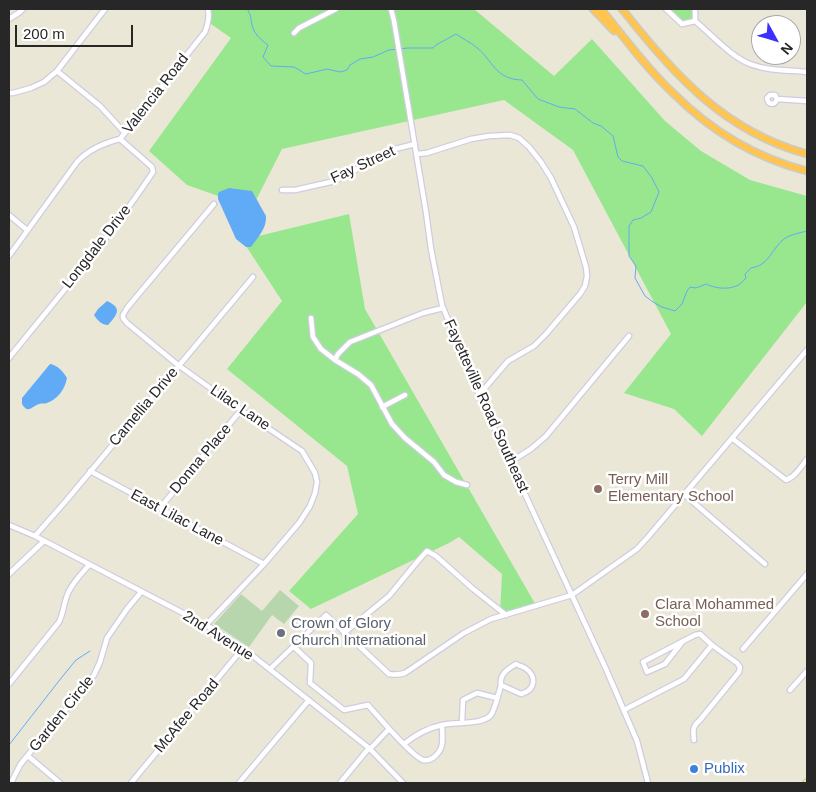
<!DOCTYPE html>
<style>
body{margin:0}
#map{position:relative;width:816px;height:792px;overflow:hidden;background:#ebe7d7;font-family:Arial,sans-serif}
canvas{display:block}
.frame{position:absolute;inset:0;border:10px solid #272727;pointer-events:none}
.north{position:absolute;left:751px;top:15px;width:50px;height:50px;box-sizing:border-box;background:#fff;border:1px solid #a9a9a9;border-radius:50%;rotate:129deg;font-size:14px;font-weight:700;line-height:20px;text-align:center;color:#272727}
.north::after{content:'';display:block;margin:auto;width:18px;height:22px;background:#3c30ff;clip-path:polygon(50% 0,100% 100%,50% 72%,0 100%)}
.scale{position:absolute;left:15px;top:25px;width:118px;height:22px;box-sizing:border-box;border:2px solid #272727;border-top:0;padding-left:6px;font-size:15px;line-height:18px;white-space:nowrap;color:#272727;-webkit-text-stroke:4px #fff;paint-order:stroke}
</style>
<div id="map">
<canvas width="816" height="792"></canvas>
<div class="frame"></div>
<div class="north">N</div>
<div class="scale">200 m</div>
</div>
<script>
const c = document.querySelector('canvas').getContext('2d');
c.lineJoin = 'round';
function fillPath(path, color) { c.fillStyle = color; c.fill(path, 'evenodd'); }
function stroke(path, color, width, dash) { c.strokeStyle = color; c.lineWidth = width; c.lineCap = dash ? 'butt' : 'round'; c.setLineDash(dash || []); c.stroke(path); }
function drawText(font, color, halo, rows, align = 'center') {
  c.font = font + ' Arial,sans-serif'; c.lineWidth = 5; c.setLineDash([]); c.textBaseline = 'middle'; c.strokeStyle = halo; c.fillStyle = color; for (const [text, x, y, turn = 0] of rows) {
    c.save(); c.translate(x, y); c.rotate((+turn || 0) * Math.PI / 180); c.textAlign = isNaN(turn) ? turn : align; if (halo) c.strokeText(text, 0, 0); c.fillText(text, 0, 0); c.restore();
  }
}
fillPath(new Path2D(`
 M 207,9 L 474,9 L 554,76 L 592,39 L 665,121 L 701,151 L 750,180 L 807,196 L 807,302 L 702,436 L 674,409 L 624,393 L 671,334 L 573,150 L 504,100 L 282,149 L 252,208 L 187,185 L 149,151 L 231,38 L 211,24 Z
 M 668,9 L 694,9 L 694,20 L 683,23 Z
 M 349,214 L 365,309 L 537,607 L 500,613 L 502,574 L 459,537 L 449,543 L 311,609 L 289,591 L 358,514 L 347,466 L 227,369 L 282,301 L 242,240 Z`), '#98e78f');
fillPath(new Path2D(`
 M 280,590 L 299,606 L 284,624 L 272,615 L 249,647 L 214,624 L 241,594 L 262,611 Z`), '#b7d6ad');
fillPath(new Path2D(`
 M 229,188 L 252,191 L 266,216 C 267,228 258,237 251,247 L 246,247 L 236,239 L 218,199 L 218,194 L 219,192 Z
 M 107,301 C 123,308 117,315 108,325 C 102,325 97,320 94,315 L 98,309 Z
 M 50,364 C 57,365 63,371 67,378 C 65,389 58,399 47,403 C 45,404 42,403 39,404 C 31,407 28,414 22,404 L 22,398 Z`), '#61abf6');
stroke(new Path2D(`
 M 247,9 C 252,16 250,17 252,25 C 254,34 261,40 268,45 L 263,57 L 271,66 L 294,67 L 306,74 L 327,69 L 340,72 L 347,70 L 350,65 L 360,59 L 373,57 L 389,50 L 408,48 L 433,48 L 436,45 L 456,34 C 463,39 470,42 476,47 C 494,61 494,79 522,80 L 538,99 L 559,107 L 575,109 L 593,123 L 601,126 L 613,136 L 618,157 L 622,161 L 643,166 L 652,178 L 659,192 L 651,212 L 641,218 L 633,220 L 629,226 L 629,256 L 636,266 L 635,278 L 645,296 L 653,302 L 662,307 L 675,311 L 682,304 L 687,291 L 690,287 L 696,288 L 706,284 C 714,288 727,290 736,286 C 740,285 743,281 746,278 L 745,274 L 751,268 C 769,266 772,248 784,239 C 791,234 800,233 807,231
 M 9,745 L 62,677 L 76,660 L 90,651`), '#61abf6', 1);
const minor = new Path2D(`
 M 391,9 L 394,21 L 426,212 L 431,249 L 442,305 L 479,395 L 606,669 L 637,741 L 648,783
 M 666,9 L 682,24 L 695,21
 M 695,9 L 695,21 C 711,34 731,57 750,64 C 768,71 788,70 807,72
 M 9,19 L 20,12 L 23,9
 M 294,33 L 299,28 L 336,9
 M 57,71 L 100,106 L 124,132
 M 9,93 L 13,93 L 31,88 L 44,82 L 57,71 L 105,9
 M 777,99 C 775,106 768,105 767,98 L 770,95 L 775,95 L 777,99 L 807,101
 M 417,154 L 427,153 L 471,139 L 489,136 L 510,135 L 519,138 L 529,147 L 541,162 L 551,178 L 574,227 L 586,267 L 587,276 L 585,286 L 580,294 L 546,334 L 534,346 L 508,361 L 479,395
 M 282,190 L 295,190 L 335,181 L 346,175 L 395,149 L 415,144
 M 9,215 L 27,230
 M 9,256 L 77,162 C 88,150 104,143 120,139 L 205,32 C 208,24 210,17 208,9
 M 311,318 L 313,337 L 321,349 L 335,360 L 358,374 L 371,385 L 392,424 L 405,438 L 434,462 L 444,475 L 456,482 L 467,485
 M 9,358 C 58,297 110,237 153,172 L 152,167 L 120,139
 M 335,360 L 338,354 L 350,342 L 423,313 L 443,308
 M 382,407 L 405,395
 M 733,439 L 786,480 C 795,477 801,467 807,459
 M 510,462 L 531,449 L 546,436 L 629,336
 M 90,471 L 264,564
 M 685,495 L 765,564
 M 160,508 L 241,410
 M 9,525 L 35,536 L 206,625 L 243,648 L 369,748 L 403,783
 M 35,536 L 65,502 L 253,277
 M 9,574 L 44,541
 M 206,625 L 264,564 L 299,523 L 310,506 L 315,493 L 317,482 L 315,473 L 302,451 L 241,410 L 178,365 L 127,323 L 123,318 L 123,315 L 127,308 L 214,204
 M 344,633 L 389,596 L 417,562 L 427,551 L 436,556 L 472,588 L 506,615
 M 683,641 L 665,664 L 647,672 L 643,662 L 695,635 L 700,634 L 712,645
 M 293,646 L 311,663 L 310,683 L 344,710 L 368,705 C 377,715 412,757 423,760 C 432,762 441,752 442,744 C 443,738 442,731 442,725
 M 743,649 L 807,574
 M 270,669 L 326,615 L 389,674 C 395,675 399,675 405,673 L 464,633 L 491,619 L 572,595 L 637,549 L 648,537 L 807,350
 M 9,684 L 59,622 C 64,612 64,600 69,591 C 74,581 82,573 89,565
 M 790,690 L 807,671
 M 624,710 L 684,679 L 712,645 L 737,663 L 740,667 L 739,672 L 700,720 C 692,727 693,730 694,740
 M 462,722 L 463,700 L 477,693 L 497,698
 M 404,744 C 415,735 428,728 442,725 C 455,722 483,725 491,715 C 495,709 499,692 501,685 C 499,674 508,669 516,664 C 517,665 524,667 525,668 C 537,676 536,690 521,694 L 501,685
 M 370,749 L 389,729
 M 28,756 L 60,783
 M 11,783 L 20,765 L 47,731 L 83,690 L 94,675 L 100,662 L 107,638 L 127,609 L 141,592
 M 131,783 L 243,648
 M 239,783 L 309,700
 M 340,783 L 369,748`);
const major = new Path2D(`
 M 806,783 L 807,782`);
const highway = new Path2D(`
 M 593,9 L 614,31
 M 601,9 C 624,37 646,68 673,93 C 710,130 756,158 807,171
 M 622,9 C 674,74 723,131 807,154`);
stroke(minor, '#cecce2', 7);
stroke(major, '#cbcbcb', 8);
stroke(highway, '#cbcbcb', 9);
stroke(minor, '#fff', 4.5);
stroke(major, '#f8fa4e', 5);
stroke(highway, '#ffc54e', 6);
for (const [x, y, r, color] of [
 [598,489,5,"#8d6e63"],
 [645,614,5,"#8d6e63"],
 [281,633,5,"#6b7280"],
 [694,769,5,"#3f7fe0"]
]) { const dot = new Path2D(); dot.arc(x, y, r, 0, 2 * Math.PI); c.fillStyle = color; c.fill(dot); stroke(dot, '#fff', 2); }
drawText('15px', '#272727', '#fff', [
 ["Valencia Road",156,94,-52],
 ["Fay Street",363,165,-25],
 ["Longdale Drive",97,247,-52],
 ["Fayetteville Road Southeast",486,406,66],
 ["Camellia Drive",144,407,-50],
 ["Lilac Lane",240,408,34],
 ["Donna Place",201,459,-50],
 ["East Lilac Lane",177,518,28],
 ["2nd Avenue",218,636,32],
 ["Garden Circle",62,714,-51],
 ["McAfee Road",187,716,-50]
]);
drawText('15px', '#785e54', '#fff', [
 ["Terry Mill",608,480],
 ["Elementary School",608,497],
 ["Clara Mohammed",655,605],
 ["School",655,622]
], 'left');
drawText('15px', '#5b616d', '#fff', [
 ["Crown of Glory",291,624],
 ["Church International",291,641]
], 'left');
drawText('15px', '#366cbe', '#fff', [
 ["Publix",704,769]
], 'left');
</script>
